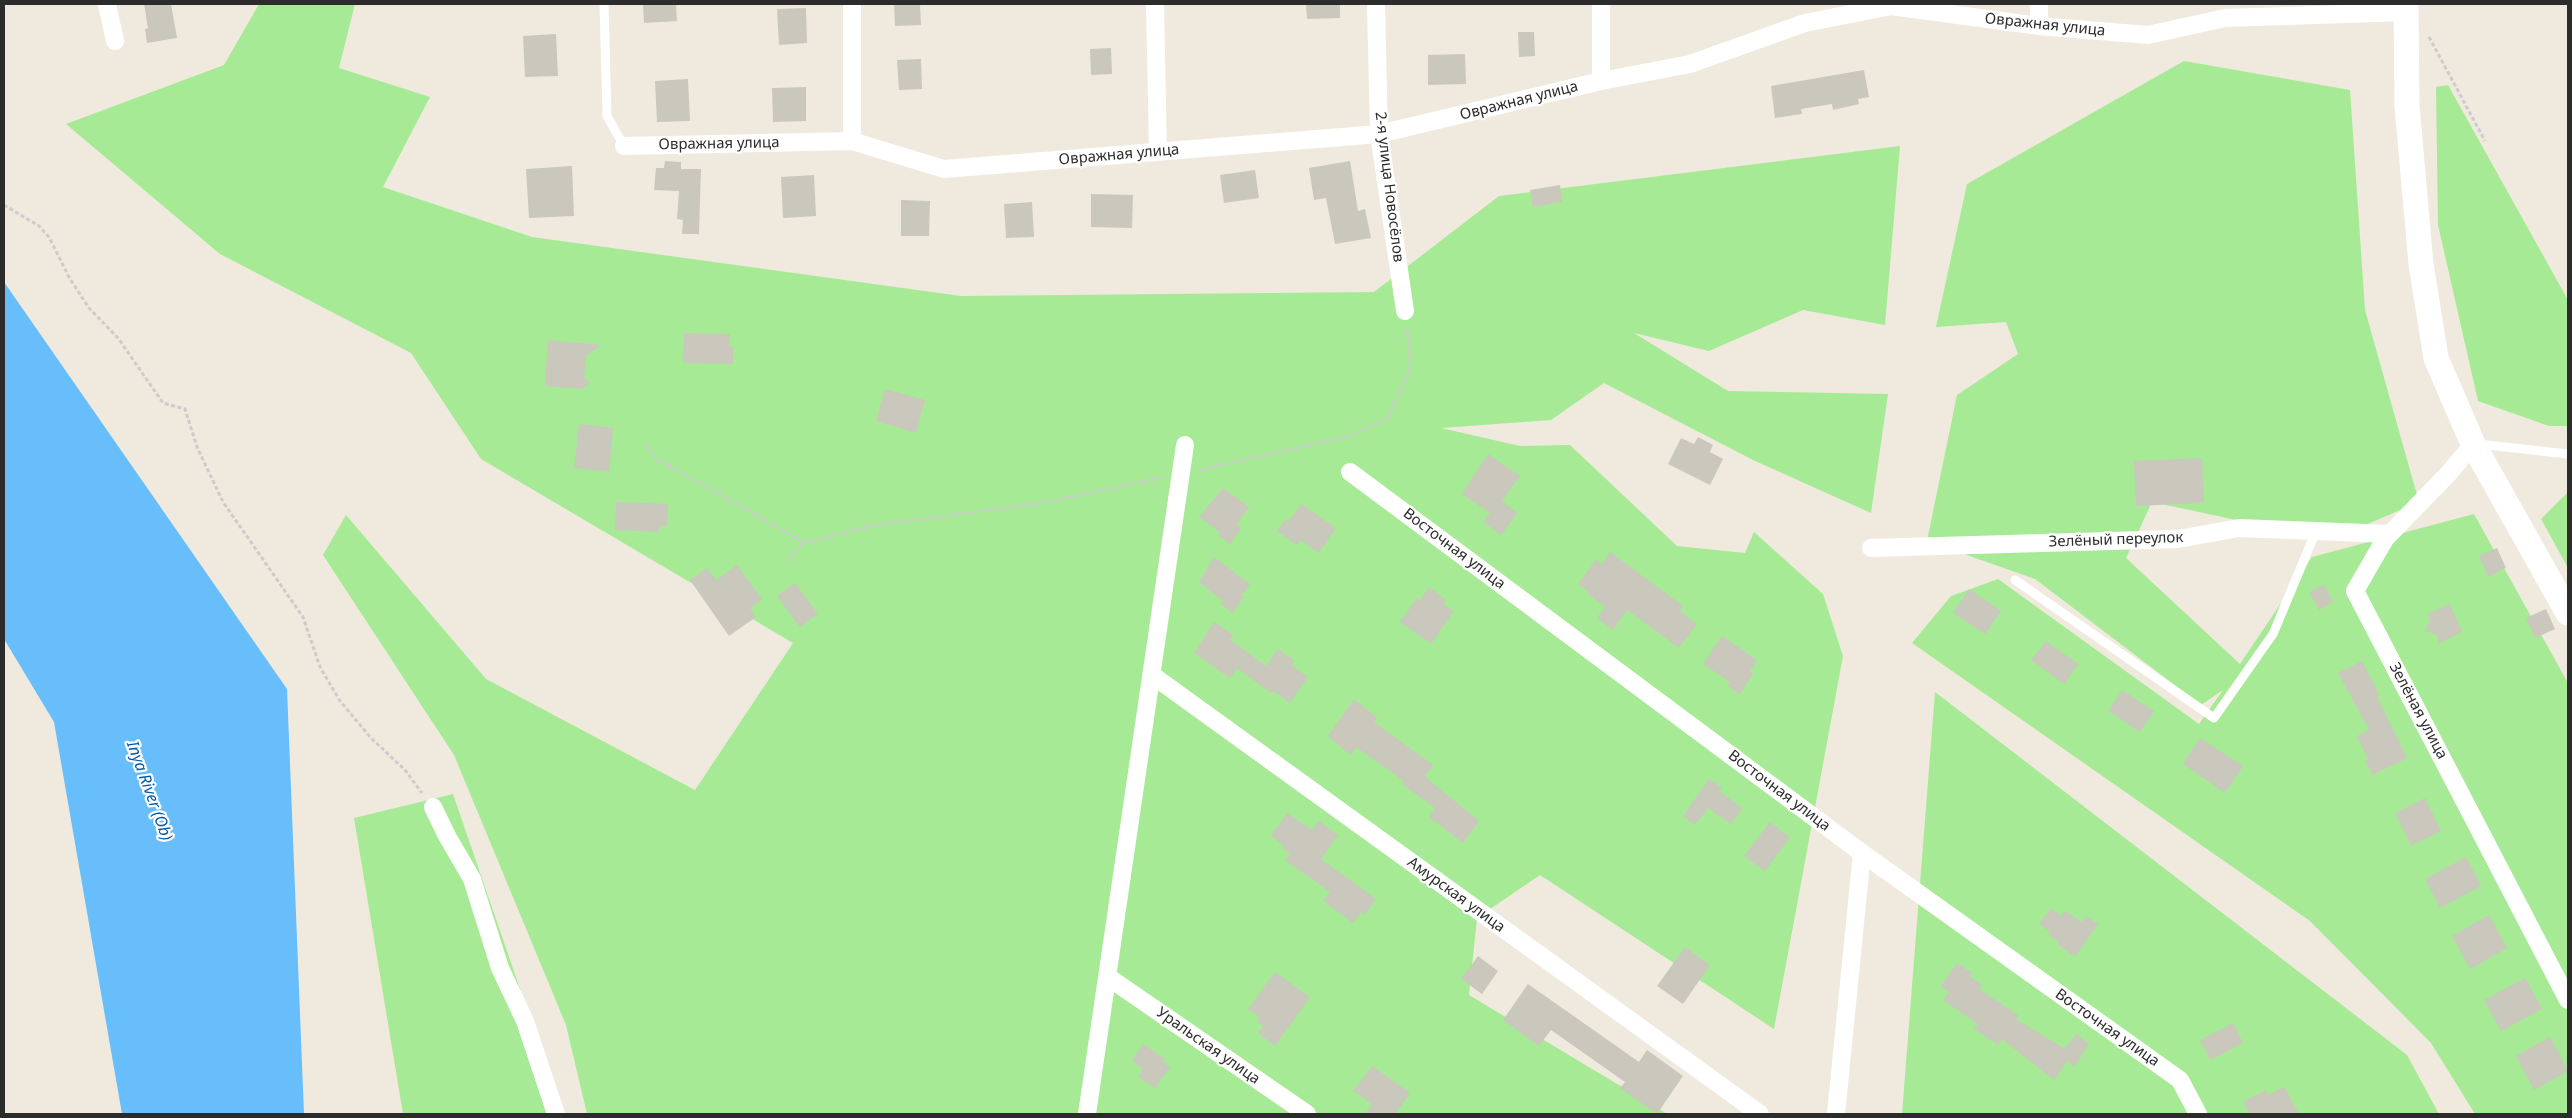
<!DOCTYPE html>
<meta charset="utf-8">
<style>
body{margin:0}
#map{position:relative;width:2572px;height:1118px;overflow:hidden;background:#efeadd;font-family:"Noto Sans",sans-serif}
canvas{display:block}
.frame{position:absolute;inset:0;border:5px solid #2c2c2c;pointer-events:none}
</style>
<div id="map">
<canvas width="2572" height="1118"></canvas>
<div class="frame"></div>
</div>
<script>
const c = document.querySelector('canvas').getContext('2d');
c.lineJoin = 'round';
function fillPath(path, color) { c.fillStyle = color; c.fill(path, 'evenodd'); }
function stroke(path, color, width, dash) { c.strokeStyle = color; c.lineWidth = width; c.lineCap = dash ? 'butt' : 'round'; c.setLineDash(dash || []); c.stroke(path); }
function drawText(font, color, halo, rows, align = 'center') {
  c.font = font + ' "Noto Sans",sans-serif'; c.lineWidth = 4.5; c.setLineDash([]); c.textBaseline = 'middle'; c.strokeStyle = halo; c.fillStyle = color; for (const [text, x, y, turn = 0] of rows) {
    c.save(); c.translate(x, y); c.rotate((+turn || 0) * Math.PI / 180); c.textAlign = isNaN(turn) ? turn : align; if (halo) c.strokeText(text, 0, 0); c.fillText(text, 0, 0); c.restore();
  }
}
fillPath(new Path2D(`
 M 259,4 L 355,4 L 339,68 L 430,97 L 383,187 L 532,237 L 961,296 L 1374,292 L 1499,196 L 1900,146 L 1885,325 L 1803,310 L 1709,351 L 1634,333 L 1728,391 L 1888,394 L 1871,513 L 1753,460 L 1604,383 L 1551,420 L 1441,428 L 1520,446 L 1570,445 L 1677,546 L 1745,553 L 1754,532 L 1823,594 L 1843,656 L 1774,1029 L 1540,875 L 1477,918 L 1469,995 L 1667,1114 L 587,1114 L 566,1025 L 454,755 L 323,555 L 346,515 L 486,679 L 695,790 L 793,643 L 481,459 L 411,353 L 220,254 L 66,124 L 224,65 Z
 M 2184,61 L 2350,90 L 2365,310 L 2419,502 L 2330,540 L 2152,502 L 2126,558 L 2240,664 L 2312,557 L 2474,514 L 2568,683 L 2568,1114 L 2475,1114 L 2431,1043 L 2310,921 L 1912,643 L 1951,596 L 1998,579 L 2199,724 L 2223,690 L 2201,705 L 2035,579 L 1927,541 L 1957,395 L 2018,354 L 2006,322 L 1936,327 L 1967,184 Z
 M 2448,85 L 2568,300 L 2568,426 L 2549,426 L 2478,401 L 2438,225 L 2436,87 Z
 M 2568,492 L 2568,568 L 2541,519 Z
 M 1935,692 L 2407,1055 L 2439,1114 L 1902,1114 Z
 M 453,794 L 563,1114 L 403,1114 L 354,818 Z`), '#a6ea95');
fillPath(new Path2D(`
 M 4,282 L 287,689 L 304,1114 L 122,1114 L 54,722 L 4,639 Z`), '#67befa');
fillPath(new Path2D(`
 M 144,4 L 171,4 L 177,38 L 147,43 L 145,29 L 148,28 Z
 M 643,4 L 676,4 L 677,21 L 644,23 Z
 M 894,4 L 920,4 L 921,25 L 895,26 Z
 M 1306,4 L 1340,4 L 1340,18 L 1307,19 Z
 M 806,8 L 807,43 L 779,45 L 777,9 Z
 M 1518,32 L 1534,32 L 1535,56 L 1519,57 Z
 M 556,34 L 558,76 L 525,77 L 523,36 Z
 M 1111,48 L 1112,74 L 1091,75 L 1090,49 Z
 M 1465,54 L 1466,84 L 1428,85 L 1428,55 Z
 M 921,59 L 922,89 L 899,90 L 897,60 Z
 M 1864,70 L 1869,97 L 1858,99 L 1859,104 L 1833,110 L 1832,104 L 1801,109 L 1802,114 L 1775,118 L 1771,86 Z
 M 688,79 L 690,121 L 657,122 L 655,81 Z
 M 806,87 L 806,121 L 773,122 L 772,88 Z
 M 665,161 L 681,162 L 681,169 L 701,169 L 699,234 L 682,234 L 683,220 L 677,219 L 679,191 L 654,190 L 656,168 L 664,168 Z
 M 1350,161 L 1358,211 L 1365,209 L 1371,238 L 1335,244 L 1326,198 L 1314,200 L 1309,168 Z
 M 572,166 L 574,216 L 529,218 L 526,169 Z
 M 1255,170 L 1259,198 L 1224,203 L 1220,175 Z
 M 814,175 L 816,216 L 783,218 L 781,177 Z
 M 1560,185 L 1562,202 L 1533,207 L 1530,190 Z
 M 1091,194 L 1133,195 L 1132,228 L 1091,227 Z
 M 901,200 L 930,201 L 929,236 L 901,236 Z
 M 1032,202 L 1034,237 L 1006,238 L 1004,204 Z
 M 684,333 L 730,334 L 729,346 L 733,346 L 733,364 L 683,363 Z
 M 548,340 L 601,345 L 586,356 L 584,377 L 590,383 L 581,389 L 545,386 Z
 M 885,389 L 925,400 L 916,433 L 876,421 Z
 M 579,424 L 613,428 L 609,472 L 574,468 Z
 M 1698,437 L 1713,445 L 1710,452 L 1723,459 L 1710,485 L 1668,464 L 1681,438 L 1694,444 Z
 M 1488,454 L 1520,476 L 1502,501 L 1517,513 L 1501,535 L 1483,522 L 1490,513 L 1462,494 Z
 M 2202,458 L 2204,503 L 2136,506 L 2134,461 Z
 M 1223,488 L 1249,507 L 1237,524 L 1241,528 L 1230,544 L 1218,535 L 1220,532 L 1199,517 Z
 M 616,502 L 668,504 L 667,526 L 659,526 L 659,532 L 615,530 Z
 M 1301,504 L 1336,528 L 1319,553 L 1301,540 L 1297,545 L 1277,531 L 1286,519 L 1289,521 Z
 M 2497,548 L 2506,568 L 2488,577 L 2479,556 Z
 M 1610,552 L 1683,606 L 1680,611 L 1697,624 L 1679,648 L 1627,610 L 1613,630 L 1597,618 L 1605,607 L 1588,594 L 1589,592 L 1578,584 L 1596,560 L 1602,564 Z
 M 1214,557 L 1250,584 L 1242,595 L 1244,597 L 1232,613 L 1221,604 L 1223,601 L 1199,582 Z
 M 737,565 L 762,599 L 750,608 L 756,617 L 729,636 L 690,580 L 707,568 L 716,580 Z
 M 795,583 L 818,614 L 800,627 L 777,596 Z
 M 2324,585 L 2333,602 L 2319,610 L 2309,592 Z
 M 1429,587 L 1446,600 L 1443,604 L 1454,611 L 1431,644 L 1400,622 L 1417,598 L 1420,600 Z
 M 1969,589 L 2001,611 L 1985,634 L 1953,613 Z
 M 2450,604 L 2462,632 L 2439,643 L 2436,634 L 2425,631 L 2430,621 L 2427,614 Z
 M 2546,609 L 2555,629 L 2535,638 L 2526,618 Z
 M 1214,622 L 1233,635 L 1230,640 L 1266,666 L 1278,649 L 1295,661 L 1291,665 L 1308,677 L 1290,703 L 1273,691 L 1271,693 L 1237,668 L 1230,678 L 1194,653 Z
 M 1722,636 L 1757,660 L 1750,671 L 1753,674 L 1740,694 L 1727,686 L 1730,682 L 1703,664 Z
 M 2046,641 L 2078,664 L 2064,684 L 2031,660 Z
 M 2362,661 L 2380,696 L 2377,697 L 2407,758 L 2372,775 L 2365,760 L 2368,759 L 2357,736 L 2369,730 L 2338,673 Z
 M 2122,690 L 2154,711 L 2140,732 L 2108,711 Z
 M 1354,699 L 1377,718 L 1374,722 L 1433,765 L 1425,777 L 1479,821 L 1463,843 L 1429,817 L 1435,808 L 1402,784 L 1404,781 L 1356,747 L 1350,755 L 1328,736 Z
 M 2200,738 L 2243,766 L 2225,793 L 2183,764 Z
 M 1709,779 L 1722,788 L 1719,791 L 1742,808 L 1731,824 L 1708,808 L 1695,825 L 1683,816 Z
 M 2425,798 L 2441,831 L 2411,846 L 2395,813 Z
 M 1287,813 L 1312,830 L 1319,821 L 1338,835 L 1321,859 L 1376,899 L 1365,915 L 1361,912 L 1353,923 L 1323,901 L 1330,892 L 1285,860 L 1290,854 L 1282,848 L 1284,846 L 1271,836 Z
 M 1770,822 L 1790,837 L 1765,871 L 1744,856 Z
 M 2466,857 L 2481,886 L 2440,908 L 2425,879 Z
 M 2051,908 L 2061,916 L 2065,911 L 2082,922 L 2086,916 L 2098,924 L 2075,957 L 2057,944 L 2059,942 L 2048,935 L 2050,932 L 2039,924 Z
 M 2489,915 L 2507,948 L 2470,969 L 2452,936 Z
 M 1685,947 L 1710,965 L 1683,1004 L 1657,986 Z
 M 1478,956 L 1498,971 L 1482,994 L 1461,979 Z
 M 1957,963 L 1972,973 L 1969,976 L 1982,985 L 1979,989 L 2018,1015 L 2016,1019 L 2065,1049 L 2076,1034 L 2089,1044 L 2074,1067 L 2067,1061 L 2054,1080 L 2002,1039 L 1998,1045 L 1974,1029 L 1978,1024 L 1943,1000 L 1949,992 L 1941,986 Z
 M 1275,972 L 1310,997 L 1275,1046 L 1258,1033 L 1263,1026 L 1257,1022 L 1260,1017 L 1248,1009 Z
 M 2525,978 L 2542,1009 L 2501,1031 L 2484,1000 Z
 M 1528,984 L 1639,1062 L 1647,1050 L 1683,1076 L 1657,1114 L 1620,1088 L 1625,1082 L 1551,1030 L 1539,1046 L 1503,1020 Z
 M 2233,1023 L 2243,1043 L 2210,1060 L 2200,1040 Z
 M 2550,1037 L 2568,1071 L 2534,1090 L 2516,1056 Z
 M 1143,1044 L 1165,1059 L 1163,1062 L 1170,1067 L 1155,1088 L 1138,1077 L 1143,1069 L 1132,1061 Z
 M 1372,1066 L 1410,1093 L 1395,1114 L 1365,1114 L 1372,1104 L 1353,1091 Z
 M 2284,1087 L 2299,1114 L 2250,1114 L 2243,1102 L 2266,1090 L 2269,1095 Z`), '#cac7bd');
stroke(new Path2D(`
 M 2429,37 L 2485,141
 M 4,205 L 39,226 L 49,237 L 70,279 L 89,308 L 118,338 L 163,403 L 185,409 L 197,447 L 223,502 L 303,617 L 320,667 L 340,701 L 371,738 L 405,770 L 422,793
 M 645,443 L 654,457 L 805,543
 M 1199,470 L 1350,436 L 1388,418 L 1411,367 L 1407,329
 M 786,561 L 805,543 L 870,526 L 1049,502 L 1163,477`), '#ccc', 3, [4, 2.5]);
stroke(new Path2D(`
 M 604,4 L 607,116 L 624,146
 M 2478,444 L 2568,454
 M 2015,580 L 2214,718 L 2273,634 L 2316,531`), '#fff', 9);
stroke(new Path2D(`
 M 107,4 L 115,41
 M 1155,4 L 1158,152
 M 1376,4 L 1379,134 L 1405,311
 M 1601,4 L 1601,81
 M 2039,26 L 2039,4
 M 852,141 L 852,4
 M 624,146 L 852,141 L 944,169 L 1379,134 L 1601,81 L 1690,64 L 1805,23 L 1891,6 L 2039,26 L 2148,35 L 2225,18 L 2408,12
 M 2473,444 L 2449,473 L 2385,539 L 2355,591 L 2568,1000
 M 1350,472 L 1862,853 L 2180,1080 L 2198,1114
 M 1871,548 L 2178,539 L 2239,528 L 2390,534
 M 1152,675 L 1760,1114
 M 433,807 L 447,836 L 472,879 L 500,968 L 525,1021 L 556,1114
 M 1108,977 L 1307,1114
 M 1087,1114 L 1185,445
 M 1836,1114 L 1862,853`), '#fff', 18);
stroke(new Path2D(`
 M 2406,4 L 2407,106 L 2421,264 L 2436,358 L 2473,444 L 2568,613`), '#fff', 25);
drawText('15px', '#2c2c2c', '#fff', [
 ["Овражная улица",2045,25,6],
 ["Овражная улица",1519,101,-14],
 ["Овражная улица",719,144,-1],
 ["Овражная улица",1119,155,-5],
 ["2-я улица Новосёлов",1389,187,83],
 ["Зелёный переулок",2116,540,-2],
 ["Восточная улица",1454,549,37],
 ["Зелёная улица",2418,711,62],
 ["Восточная улица",1779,791,37],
 ["Амурская улица",1456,895,36],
 ["Восточная улица",2107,1028,35],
 ["Уральская улица",1208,1046,35]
]);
drawText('italic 16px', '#0158ab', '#fff', [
 ["Inya River (Ob)",149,791,70]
]);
</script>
